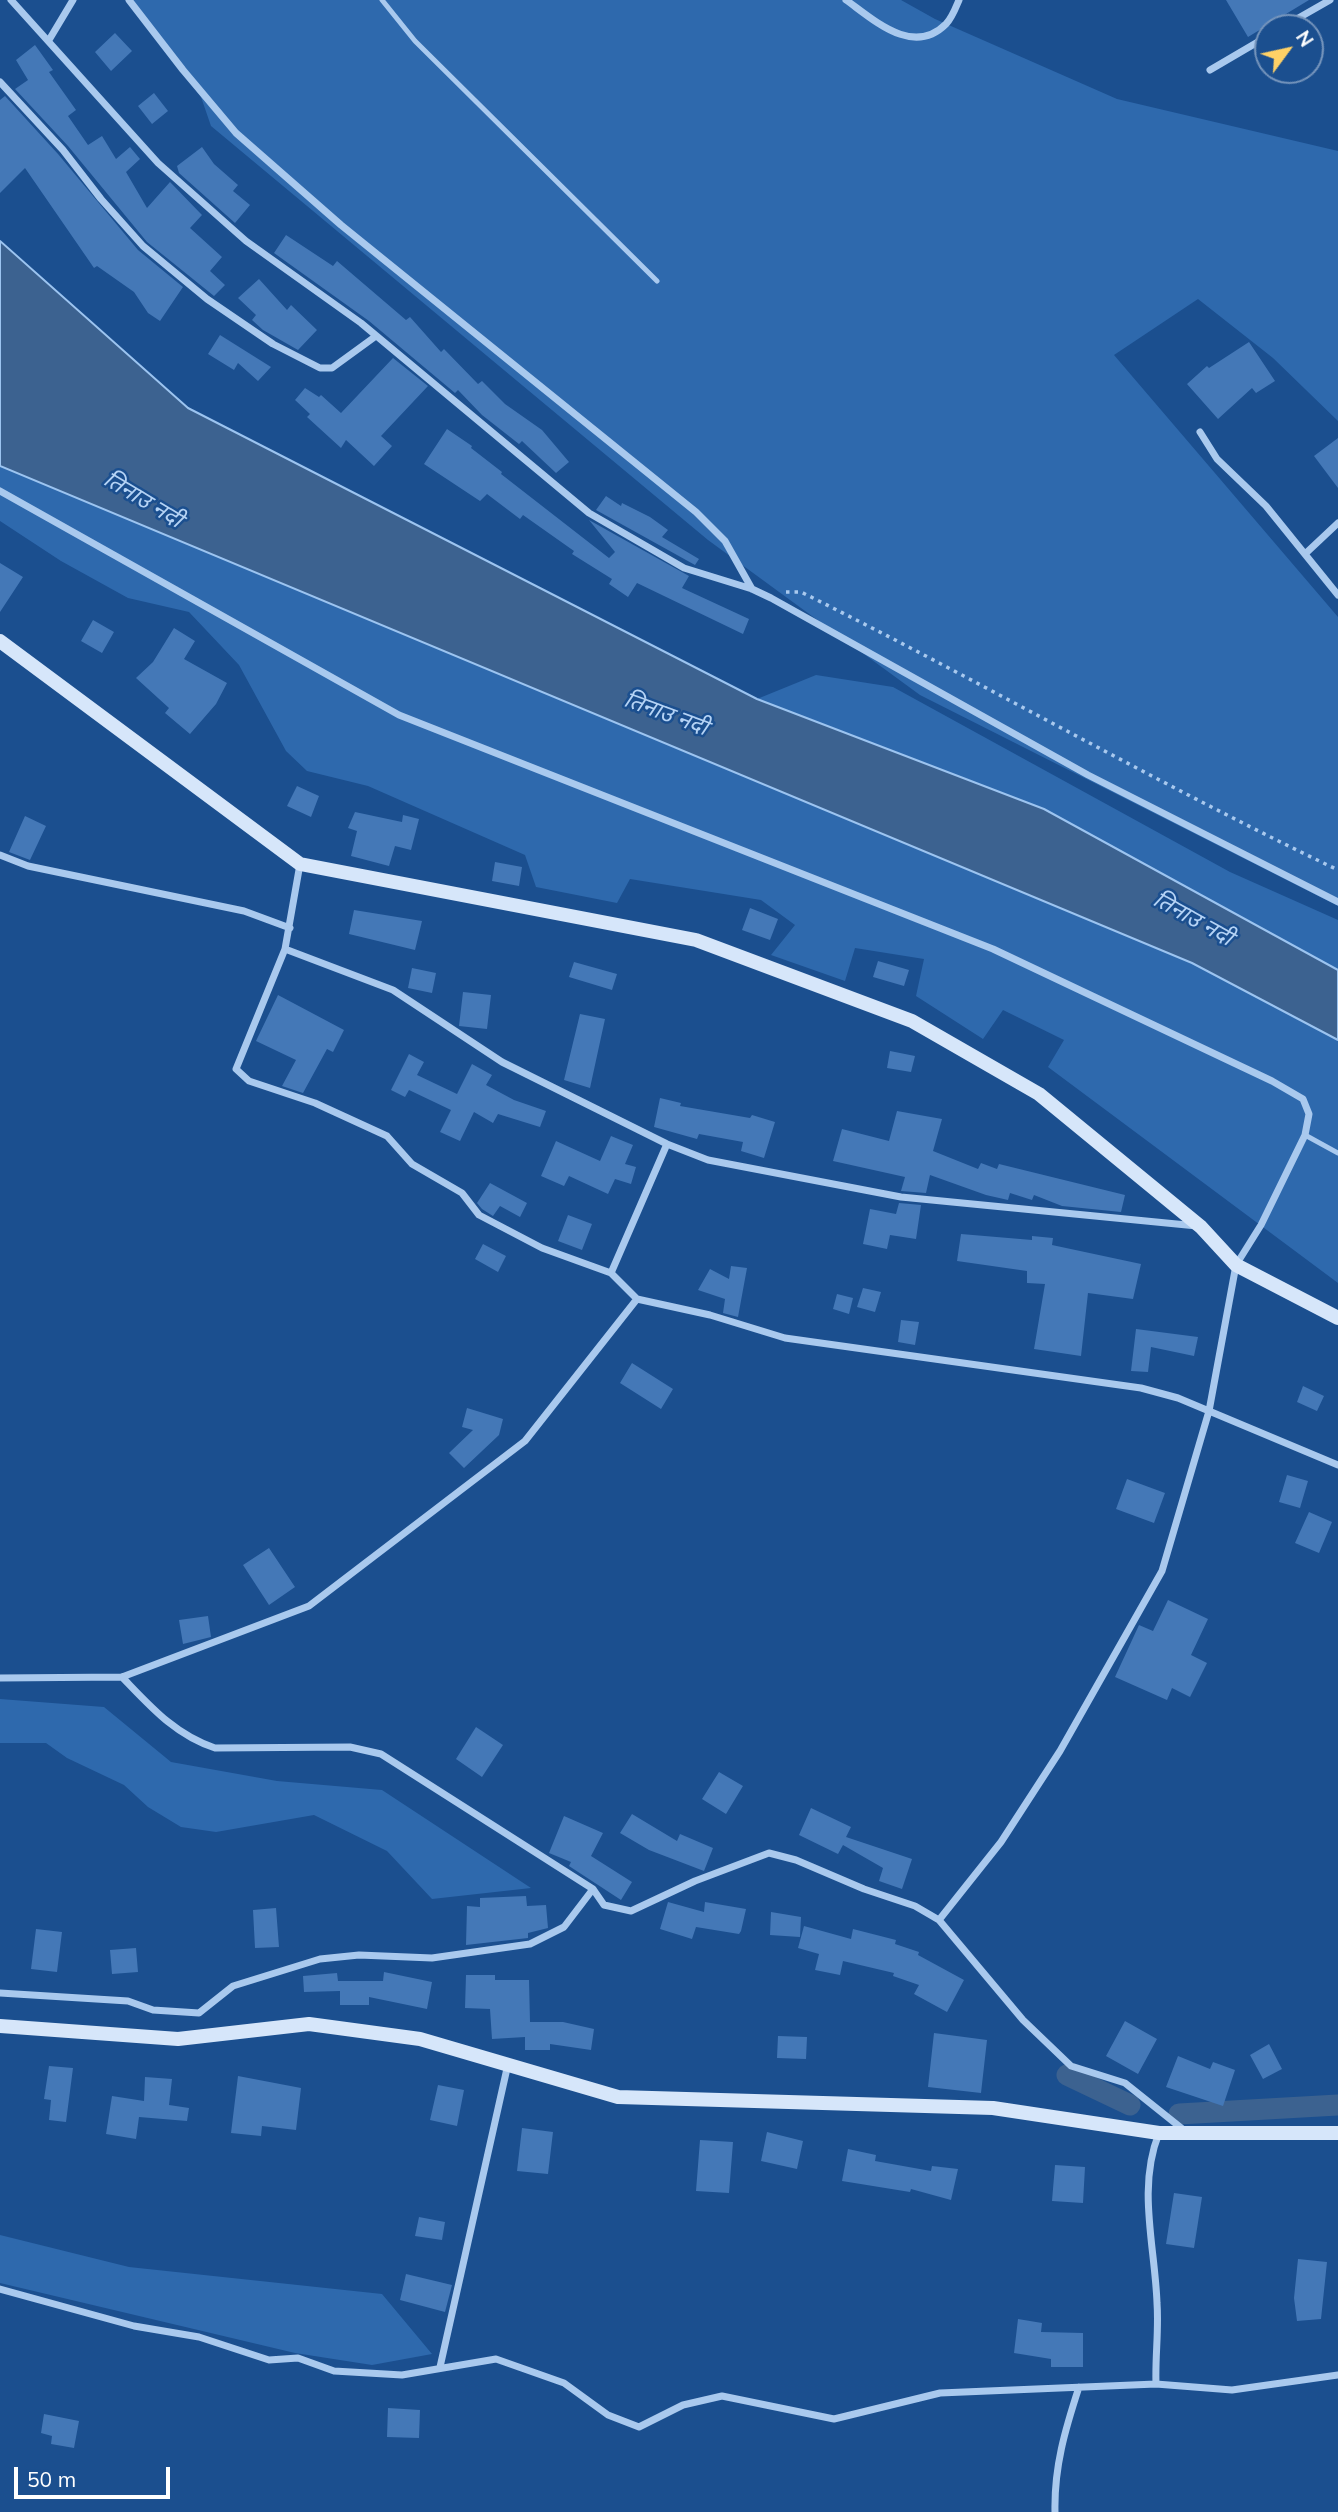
<!DOCTYPE html>
<meta charset="utf-8">
<style>
body{margin:0}
#map{position:relative;width:1338px;height:2512px;overflow:hidden;background:#1b4f8f;font-family:Mulish,sans-serif}
canvas{display:block}
.north{position:absolute;left:1254px;top:14px;width:70px;height:70px;box-sizing:border-box;background:#1b4f8f;border:2px solid #7695bc;border-radius:50%;rotate:57deg;font-size:19px;font-weight:700;line-height:28px;text-align:center;color:#fff}
.north::after{content:'';display:block;margin:auto;width:24px;height:32px;background:#ffd166;clip-path:polygon(50% 0,100% 100%,50% 72%,0 100%)}
.scale{position:absolute;left:14px;top:2467px;width:156px;height:32px;box-sizing:border-box;border:4px solid #fff;border-top:0;padding-left:9px;font-size:21px;line-height:24px;white-space:nowrap;color:#fff;-webkit-text-stroke:5px #1b4f8f;paint-order:stroke}
</style>
<div id="map">
<canvas width="1338" height="2512"></canvas>
<div class="north">N</div>
<div class="scale">50 m</div>
</div>
<script>
const c = document.querySelector('canvas').getContext('2d');
c.lineJoin = 'round';
function fillPath(path, color) { c.fillStyle = color; c.fill(path, 'evenodd'); }
function stroke(path, color, width, dash) { c.strokeStyle = color; c.lineWidth = width; c.lineCap = dash ? 'butt' : 'round'; c.setLineDash(dash || []); c.stroke(path); }
function drawText(font, color, halo, rows, align = 'center') {
  c.font = font + ' Mulish,"Noto Sans Devanagari",sans-serif'; c.lineWidth = 5; c.setLineDash([]); c.textBaseline = 'middle'; c.strokeStyle = halo; c.fillStyle = color; for (const [text, x, y, turn = 0] of rows) {
    c.save(); c.translate(x, y); c.rotate((+turn || 0) * Math.PI / 180); c.textAlign = isNaN(turn) ? turn : align; if (halo) c.strokeText(text, 0, 0); c.fillText(text, 0, 0); c.restore();
  }
}
fillPath(new Path2D(`
 M 127,0 L 901,0 L 935,19 L 1117,99 L 1338,151 L 1338,421 L 1273,358 L 1198,299 L 1114,355 L 1338,617 L 1338,906 L 920,695 L 708,540 L 211,126 L 201,97 Z
 M 0,466 L 1192,963 L 1338,1040 L 1338,1283 L 1048,1067 L 1064,1040 L 1003,1010 L 983,1039 L 916,996 L 924,959 L 855,948 L 845,981 L 771,955 L 795,925 L 761,900 L 630,879 L 617,903 L 536,887 L 525,855 L 368,786 L 307,771 L 286,751 L 239,665 L 189,612 L 128,598 L 61,561 L 0,521 Z
 M 816,675 L 893,687 L 1230,872 L 1338,920 L 1338,970 L 1044,809 L 757,699 Z
 M 0,1699 L 104,1707 L 171,1762 L 277,1781 L 382,1790 L 531,1888 L 432,1899 L 387,1851 L 314,1815 L 216,1832 L 181,1827 L 148,1807 L 124,1785 L 67,1758 L 46,1743 L 0,1743 Z
 M 0,2235 L 129,2267 L 382,2294 L 432,2354 L 372,2365 L 295,2353 L 0,2283 Z`), '#2e69ad');
const water = new Path2D(`
 M 0,241 L 188,408 L 757,699 L 1044,809 L 1338,970 L 1338,1040 L 1192,963 L 0,466 Z`);
fillPath(water, '#3c6290');
stroke(water, '#9cc4f0', 2);
stroke(new Path2D(`
 M 1067,2075 L 1130,2105
 M 1179,2114 L 1338,2105`), '#3c6290', 21);
fillPath(new Path2D(`
 M 1226,0 L 1309,0 L 1248,37 Z
 M 115,33 L 132,51 L 111,71 L 95,52 Z
 M 35,45 L 53,70 L 49,72 L 76,110 L 68,116 L 88,145 L 102,136 L 116,159 L 130,147 L 140,159 L 126,172 L 147,208 L 170,182 L 202,215 L 190,228 L 222,257 L 210,271 L 225,285 L 214,296 L 147,242 L 68,146 L 15,89 L 28,80 L 16,60 Z
 M 154,93 L 168,111 L 152,124 L 138,106 Z
 M 5,96 L 58,154 L 138,250 L 183,287 L 160,321 L 148,313 L 134,292 L 97,266 L 94,268 L 25,168 L 0,193 L 0,100 Z
 M 202,147 L 214,164 L 238,185 L 233,191 L 250,205 L 235,223 L 179,173 L 177,166 Z
 M 286,235 L 333,266 L 337,261 L 406,320 L 410,317 L 441,352 L 444,349 L 478,384 L 482,381 L 505,404 L 542,430 L 569,462 L 556,473 L 522,441 L 519,444 L 482,415 L 458,390 L 455,393 L 369,321 L 274,253 Z
 M 259,279 L 287,310 L 291,305 L 317,330 L 298,350 L 263,330 L 252,320 L 256,315 L 238,298 Z
 M 220,335 L 271,367 L 258,381 L 238,363 L 234,370 L 208,354 Z
 M 1249,342 L 1275,381 L 1256,393 L 1252,388 L 1218,419 L 1187,384 L 1207,366 L 1209,368 Z
 M 393,358 L 428,386 L 381,436 L 392,446 L 374,466 L 346,440 L 341,448 L 307,417 L 310,414 L 295,400 L 305,388 L 319,397 L 321,395 L 341,413 Z
 M 447,429 L 472,446 L 471,448 L 502,472 L 501,474 L 609,558 L 615,552 L 589,520 L 689,576 L 682,588 L 749,619 L 743,634 L 637,583 L 628,597 L 609,584 L 612,579 L 572,554 L 574,551 L 523,515 L 520,519 L 487,494 L 480,501 L 424,464 Z
 M 1338,438 L 1338,488 L 1314,456 Z
 M 606,496 L 621,506 L 622,503 L 650,517 L 668,530 L 662,537 L 699,559 L 695,565 L 596,510 Z
 M 0,563 L 23,577 L 0,612 Z
 M 93,620 L 114,632 L 102,653 L 81,641 Z
 M 174,628 L 195,641 L 184,659 L 227,683 L 216,704 L 190,734 L 165,713 L 169,708 L 136,678 L 153,662 Z
 M 297,786 L 319,796 L 311,817 L 287,806 Z
 M 355,812 L 402,822 L 403,815 L 419,819 L 411,850 L 395,846 L 389,866 L 351,856 L 357,831 L 348,828 Z
 M 25,816 L 46,826 L 30,860 L 9,852 Z
 M 495,862 L 522,867 L 519,886 L 492,881 Z
 M 750,908 L 778,919 L 770,940 L 742,930 Z
 M 354,910 L 422,921 L 415,950 L 349,934 Z
 M 878,961 L 909,970 L 904,986 L 873,977 Z
 M 574,962 L 617,974 L 612,990 L 569,977 Z
 M 412,968 L 436,973 L 432,993 L 408,988 Z
 M 463,992 L 491,995 L 487,1029 L 459,1026 Z
 M 278,995 L 344,1030 L 333,1052 L 327,1049 L 303,1093 L 282,1086 L 296,1060 L 256,1041 Z
 M 580,1014 L 605,1019 L 590,1088 L 564,1080 Z
 M 890,1051 L 915,1056 L 911,1072 L 887,1068 Z
 M 409,1054 L 424,1062 L 417,1075 L 457,1094 L 472,1064 L 492,1075 L 486,1085 L 514,1100 L 546,1111 L 540,1127 L 498,1114 L 493,1123 L 474,1112 L 460,1141 L 440,1132 L 451,1110 L 409,1090 L 405,1097 L 391,1090 Z
 M 660,1098 L 681,1103 L 680,1106 L 750,1118 L 752,1115 L 775,1122 L 764,1158 L 741,1151 L 743,1142 L 699,1134 L 697,1139 L 654,1127 Z
 M 897,1111 L 942,1119 L 933,1151 L 978,1169 L 981,1163 L 997,1169 L 999,1164 L 1125,1195 L 1121,1212 L 1062,1206 L 1034,1195 L 1032,1200 L 1010,1193 L 1008,1200 L 986,1195 L 930,1175 L 926,1193 L 901,1191 L 905,1177 L 833,1161 L 842,1129 L 889,1141 Z
 M 611,1136 L 633,1145 L 625,1164 L 636,1167 L 631,1184 L 615,1179 L 608,1194 L 569,1176 L 564,1186 L 541,1176 L 556,1141 L 600,1161 Z
 M 490,1183 L 527,1203 L 520,1217 L 500,1206 L 493,1216 L 482,1209 L 477,1203 Z
 M 899,1203 L 921,1205 L 916,1239 L 890,1235 L 887,1249 L 863,1244 L 870,1209 L 896,1214 Z
 M 568,1215 L 592,1224 L 582,1250 L 558,1241 Z
 M 961,1234 L 1032,1240 L 1032,1236 L 1053,1238 L 1052,1245 L 1141,1264 L 1133,1299 L 1088,1293 L 1081,1356 L 1034,1349 L 1045,1284 L 1027,1283 L 1027,1271 L 957,1261 Z
 M 483,1244 L 506,1256 L 498,1272 L 475,1259 Z
 M 731,1266 L 747,1268 L 738,1317 L 723,1313 L 725,1299 L 698,1290 L 710,1269 L 729,1279 Z
 M 863,1288 L 881,1292 L 875,1312 L 857,1307 Z
 M 837,1294 L 853,1298 L 849,1314 L 833,1309 Z
 M 901,1320 L 919,1322 L 915,1345 L 898,1342 Z
 M 1136,1329 L 1198,1337 L 1194,1356 L 1151,1347 L 1148,1372 L 1131,1371 Z
 M 632,1363 L 673,1389 L 661,1409 L 620,1383 Z
 M 1303,1386 L 1324,1396 L 1317,1411 L 1297,1402 Z
 M 467,1408 L 503,1419 L 499,1435 L 464,1468 L 449,1453 L 473,1430 L 462,1427 Z
 M 1287,1475 L 1308,1481 L 1300,1508 L 1279,1502 Z
 M 1127,1479 L 1165,1493 L 1154,1523 L 1116,1509 Z
 M 1309,1512 L 1332,1522 L 1319,1553 L 1295,1543 Z
 M 269,1548 L 295,1587 L 269,1605 L 243,1565 Z
 M 1168,1600 L 1208,1619 L 1191,1655 L 1207,1663 L 1190,1697 L 1172,1688 L 1167,1700 L 1115,1677 L 1139,1625 L 1153,1631 Z
 M 208,1616 L 211,1637 L 183,1644 L 179,1620 Z
 M 476,1727 L 503,1745 L 482,1777 L 456,1759 Z
 M 719,1772 L 743,1786 L 726,1814 L 702,1799 Z
 M 811,1808 L 851,1827 L 846,1837 L 912,1859 L 902,1889 L 879,1881 L 883,1868 L 843,1845 L 838,1854 L 799,1835 Z
 M 632,1814 L 677,1841 L 680,1834 L 713,1848 L 704,1871 L 649,1850 L 620,1833 Z
 M 564,1816 L 603,1833 L 591,1856 L 632,1882 L 621,1900 L 569,1866 L 571,1862 L 549,1853 Z
 M 526,1896 L 527,1906 L 546,1905 L 548,1928 L 528,1933 L 528,1938 L 466,1945 L 467,1906 L 480,1907 L 480,1898 Z
 M 668,1902 L 704,1912 L 705,1902 L 746,1909 L 741,1931 L 739,1934 L 696,1927 L 692,1939 L 660,1929 Z
 M 276,1908 L 279,1947 L 255,1948 L 253,1910 Z
 M 771,1912 L 801,1917 L 800,1937 L 770,1935 Z
 M 804,1926 L 851,1939 L 853,1929 L 896,1940 L 895,1944 L 919,1952 L 918,1955 L 964,1980 L 947,2012 L 914,1994 L 919,1985 L 893,1976 L 894,1973 L 843,1961 L 840,1975 L 815,1970 L 819,1954 L 798,1948 Z
 M 36,1929 L 62,1932 L 57,1972 L 31,1969 Z
 M 136,1948 L 138,1972 L 112,1974 L 110,1950 Z
 M 384,1972 L 432,1982 L 427,2009 L 369,1997 L 369,2005 L 340,2005 L 340,1991 L 304,1992 L 303,1976 L 337,1973 L 338,1981 L 383,1981 Z
 M 466,1975 L 495,1975 L 495,1980 L 529,1980 L 530,2022 L 563,2022 L 594,2029 L 591,2050 L 550,2044 L 550,2050 L 525,2050 L 525,2037 L 492,2039 L 490,2009 L 465,2008 Z
 M 1125,2021 L 1157,2039 L 1138,2074 L 1106,2056 Z
 M 934,2033 L 987,2040 L 981,2093 L 928,2087 Z
 M 778,2036 L 807,2037 L 806,2059 L 777,2058 Z
 M 1269,2044 L 1282,2069 L 1263,2079 L 1250,2055 Z
 M 1178,2056 L 1210,2069 L 1213,2062 L 1235,2070 L 1223,2106 L 1166,2087 Z
 M 49,2066 L 73,2068 L 66,2122 L 49,2120 L 51,2100 L 44,2099 Z
 M 238,2076 L 301,2088 L 296,2130 L 262,2126 L 261,2136 L 231,2133 Z
 M 145,2077 L 172,2079 L 169,2105 L 189,2108 L 187,2121 L 139,2117 L 136,2139 L 106,2134 L 112,2096 L 144,2101 Z
 M 438,2085 L 464,2090 L 457,2126 L 430,2120 Z
 M 522,2128 L 553,2132 L 548,2174 L 517,2171 Z
 M 767,2132 L 803,2141 L 797,2169 L 761,2161 Z
 M 700,2140 L 733,2142 L 729,2193 L 696,2191 Z
 M 848,2149 L 876,2155 L 875,2161 L 931,2171 L 932,2166 L 958,2169 L 951,2200 L 911,2189 L 910,2192 L 842,2181 Z
 M 1055,2165 L 1085,2167 L 1083,2203 L 1052,2201 Z
 M 1174,2193 L 1202,2197 L 1194,2248 L 1166,2244 Z
 M 419,2217 L 445,2222 L 442,2240 L 415,2236 Z
 M 1298,2259 L 1327,2262 L 1321,2319 L 1297,2321 L 1294,2298 Z
 M 406,2274 L 452,2285 L 445,2312 L 400,2300 Z
 M 1018,2319 L 1042,2323 L 1041,2332 L 1083,2333 L 1083,2367 L 1051,2367 L 1051,2359 L 1014,2353 Z
 M 388,2408 L 420,2410 L 419,2438 L 387,2437 Z
 M 44,2414 L 79,2421 L 74,2448 L 51,2444 L 52,2436 L 41,2433 Z`), '#4478b7');
stroke(new Path2D(`
 M 786,592 L 801,592 C 982,682 1156,783 1338,870`), '#a9c9ee', 3.5, [3.5, 5]);
stroke(new Path2D(`
 M 382,0 L 415,41 L 657,281
 M 1305,1135 L 1338,1153`), '#a9c9ee', 5);
stroke(new Path2D(`
 M 11,0 L 158,163 L 246,241 L 361,323 L 589,513 L 684,568 L 752,589 L 771,598 L 1088,775 L 1338,902
 M 129,0 L 183,70 L 236,133 L 341,225 L 696,512 L 725,541 L 752,589
 M 846,0 C 874,20 913,57 946,24 C 952,18 956,7 959,0
 M 1281,28 L 1330,0
 M 49,40 L 73,0
 M 1210,70 L 1268,36
 M 0,82 L 63,150 L 101,199 L 143,246 L 207,299 L 273,344 L 320,368 L 332,368 L 376,336
 M 1200,432 L 1217,459 L 1266,506 L 1338,595
 M 0,491 L 399,715 L 993,949 L 1272,1081 L 1303,1099 L 1309,1114 L 1305,1135 L 1261,1225 L 1236,1265 L 1209,1411 L 1162,1571 L 1060,1751 L 1001,1842 L 939,1920
 M 1305,554 L 1338,523
 M 0,855 L 28,866 L 244,911 L 290,928
 M 300,864 L 285,949 L 236,1069 L 249,1081 L 315,1103 L 387,1136 L 412,1164 L 462,1193 L 479,1215 L 542,1248 L 611,1273 L 637,1299 L 710,1315 L 785,1338 L 1141,1388 L 1178,1398 L 1338,1465
 M 285,949 L 393,990 L 502,1062 L 667,1144 L 708,1160 L 901,1197 L 1197,1226
 M 611,1273 L 667,1144
 M 122,1677 C 150,1706 175,1735 215,1748 L 350,1747 L 381,1754 L 593,1889 L 604,1905 L 631,1911 L 695,1881 L 769,1853 L 796,1860 L 864,1889 L 915,1906 L 939,1920 L 1023,2020 L 1071,2066 L 1125,2083 L 1185,2131
 M 0,1678 L 122,1677 L 309,1606 L 525,1441 L 637,1299
 M 0,1993 L 128,2001 L 153,2010 L 199,2013 L 233,1986 L 320,1959 L 359,1955 L 432,1958 L 530,1944 L 564,1927 L 593,1889
 M 0,2289 L 134,2326 L 199,2337 L 269,2360 L 298,2358 L 334,2371 L 402,2375 L 496,2359 L 564,2383 L 608,2415 L 639,2427 L 683,2405 L 722,2396 L 834,2419 L 940,2393 L 1156,2384 L 1232,2390 L 1338,2375
 M 440,2367 L 508,2064
 M 1156,2384 C 1155,2357 1159,2330 1157,2303 C 1155,2246 1137,2188 1159,2133
 M 1055,2512 C 1054,2467 1065,2430 1079,2387`), '#a9c9ee', 7);
stroke(new Path2D(`
 M 0,641 L 300,864 L 696,940 L 912,1021 L 1039,1094 L 1201,1227 L 1236,1265 L 1338,1318
 M 0,2026 L 178,2039 L 309,2024 L 420,2039 L 618,2097 L 993,2108 L 1159,2133 L 1338,2133`), '#d6e6fa', 14);
drawText('italic 23px', '#b5d3f5', '#1b4f8f', [
 ["तिनाउ नदी",143,500,31],
 ["तिनाउ नदी",666,714,20],
 ["तिनाउ नदी",1193,919,29]
]);
</script>
